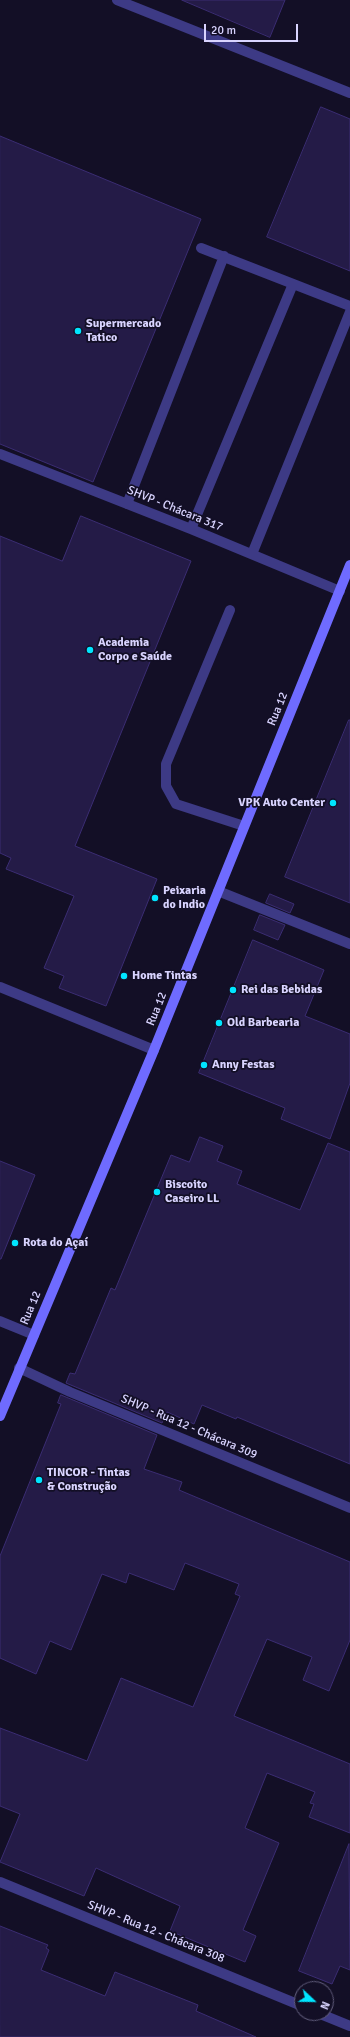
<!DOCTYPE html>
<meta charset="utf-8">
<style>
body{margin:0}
#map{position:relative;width:350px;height:2037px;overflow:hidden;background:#130f26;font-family:Signika,sans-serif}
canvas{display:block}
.north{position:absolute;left:294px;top:1981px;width:40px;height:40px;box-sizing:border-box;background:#130f26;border:1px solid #625e7d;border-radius:50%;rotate:112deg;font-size:11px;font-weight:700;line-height:16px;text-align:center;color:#d9d4ff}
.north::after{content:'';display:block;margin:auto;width:14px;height:18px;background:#00e5ff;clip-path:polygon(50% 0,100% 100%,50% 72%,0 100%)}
.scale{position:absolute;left:204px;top:24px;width:94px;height:18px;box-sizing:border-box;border:2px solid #d9d4ff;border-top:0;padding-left:5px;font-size:12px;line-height:14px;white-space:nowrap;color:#d9d4ff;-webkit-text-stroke:3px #130f26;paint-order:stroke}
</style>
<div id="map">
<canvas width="350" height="2037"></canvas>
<div class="north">N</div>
<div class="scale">20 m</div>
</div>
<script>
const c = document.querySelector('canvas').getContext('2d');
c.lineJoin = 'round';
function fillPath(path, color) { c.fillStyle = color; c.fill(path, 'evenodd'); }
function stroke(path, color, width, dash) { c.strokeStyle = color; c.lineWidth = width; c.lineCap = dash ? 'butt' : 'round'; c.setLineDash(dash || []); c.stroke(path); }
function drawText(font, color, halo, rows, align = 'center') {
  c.font = font + ' Signika,sans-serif'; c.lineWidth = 3.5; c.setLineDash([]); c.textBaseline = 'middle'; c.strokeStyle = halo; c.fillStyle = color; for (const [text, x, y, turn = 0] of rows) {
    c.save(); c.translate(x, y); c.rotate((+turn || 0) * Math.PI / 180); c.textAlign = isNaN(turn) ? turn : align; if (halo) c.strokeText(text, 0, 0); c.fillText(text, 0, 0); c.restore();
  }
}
const building = new Path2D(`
 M 182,0 L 285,0 L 270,37 Z
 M 321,107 L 350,119 L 350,271 L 267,237 Z
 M 0,136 L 201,219 L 93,482 L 0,444 Z
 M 81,516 L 191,561 L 75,846 L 157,879 L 106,1006 L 59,988 L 64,976 L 44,968 L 74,896 L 6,869 L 11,858 L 0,853 L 0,536 L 62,561 Z
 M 349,720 L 350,720 L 350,903 L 285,877 Z
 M 270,894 L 294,904 L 290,913 L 266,903 Z
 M 260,915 L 285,925 L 278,940 L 254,930 Z
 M 253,940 L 324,970 L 305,1016 L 350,1034 L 350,1083 L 330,1139 L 281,1119 L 285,1108 L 199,1073 Z
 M 200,1137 L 223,1146 L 217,1161 L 242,1171 L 237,1184 L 300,1210 L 328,1143 L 350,1152 L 350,1464 L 237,1417 L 236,1419 L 202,1405 L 194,1424 L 167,1412 L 162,1423 L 66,1383 L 70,1373 L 75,1374 L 111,1288 L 115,1290 L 171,1155 L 189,1162 Z
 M 0,1161 L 35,1175 L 1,1259 L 0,1259 Z
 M 61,1395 L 157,1435 L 144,1469 L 182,1482 L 179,1490 L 350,1562 L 350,1640 L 329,1691 L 303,1680 L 312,1657 L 267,1639 L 234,1716 L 350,1764 L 350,1833 L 309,1817 L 314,1804 L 310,1803 L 315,1792 L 267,1773 L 245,1828 L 279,1843 L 243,1930 L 256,1936 L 245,1962 L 170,1931 L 180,1906 L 96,1868 L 84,1896 L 0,1862 L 20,1814 L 0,1806 L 0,1728 L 87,1761 L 121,1678 L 193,1707 L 240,1596 L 235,1594 L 239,1584 L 185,1563 L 174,1590 L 129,1573 L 126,1583 L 102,1574 L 71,1650 L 50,1641 L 36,1674 L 0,1658 L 0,1556 L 61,1404 L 58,1403 Z
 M 349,1844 L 350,1970 L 340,1966 L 332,1984 L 299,1971 Z
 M 0,1926 L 48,1945 L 46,1948 L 49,1950 L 41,1970 L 105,1996 L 115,1972 L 198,2005 L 196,2011 L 256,2037 L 0,2037 Z`);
fillPath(building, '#241b47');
stroke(building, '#3b2d73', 1);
stroke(new Path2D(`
 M 201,248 L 350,306
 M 0,454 L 191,529 L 340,591
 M 127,504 L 224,256
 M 191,529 L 293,284
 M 252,554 L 350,312
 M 230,610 L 166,764 L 166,786 L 176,804 L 244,826`), '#3d3a85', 10);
stroke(new Path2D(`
 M 117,0 L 350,93
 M 218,891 L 350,944
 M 0,987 L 154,1050
 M 0,1321 L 34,1335
 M 19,1368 L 70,1392 L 350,1508
 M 0,1882 L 302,2006
 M 318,2013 L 350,2026`), '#3d3a85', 10);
stroke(new Path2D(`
 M 0,1416 L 154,1050 L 350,565`), '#6f6bff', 10);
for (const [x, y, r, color] of [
 [78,331,4,"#00e5ff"],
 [90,650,4,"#00e5ff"],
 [333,803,4,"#00e5ff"],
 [155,898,4,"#00e5ff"],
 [124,976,4,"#00e5ff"],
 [233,990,4,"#00e5ff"],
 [219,1023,4,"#00e5ff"],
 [204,1065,4,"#00e5ff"],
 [157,1192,4,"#00e5ff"],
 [15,1243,4,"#00e5ff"],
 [39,1480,4,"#00e5ff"]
]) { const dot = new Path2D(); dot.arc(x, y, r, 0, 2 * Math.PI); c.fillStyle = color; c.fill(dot); stroke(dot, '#130f26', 1.5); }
drawText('bold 12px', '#d9d4ff', '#130f26', [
 ["Supermercado",86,324],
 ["Tatico",86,338],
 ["Academia",98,643],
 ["Corpo e Saúde",98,657],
 ["VPK Auto Center",325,803,"right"],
 ["Peixaria",163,891],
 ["do Indio",163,905],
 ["Home Tintas",132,976],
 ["Rei das Bebidas",241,990],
 ["Old Barbearia",227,1023],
 ["Anny Festas",212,1065],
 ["Biscoito",165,1185],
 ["Caseiro LL",165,1199],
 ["Rota do Açaí",23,1243],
 ["TINCOR - Tintas",47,1473],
 ["& Construção",47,1487]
], 'left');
drawText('12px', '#d9d4ff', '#130f26', [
 ["SHVP - Chácara 317",175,509,22],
 ["Rua 12",278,709,-68],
 ["Rua 12",157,1009,-68],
 ["Rua 12",31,1308,-67],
 ["SHVP - Rua 12 - Chácara 309",189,1427,23],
 ["SHVP - Rua 12 - Chácara 308",156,1932,22]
]);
</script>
